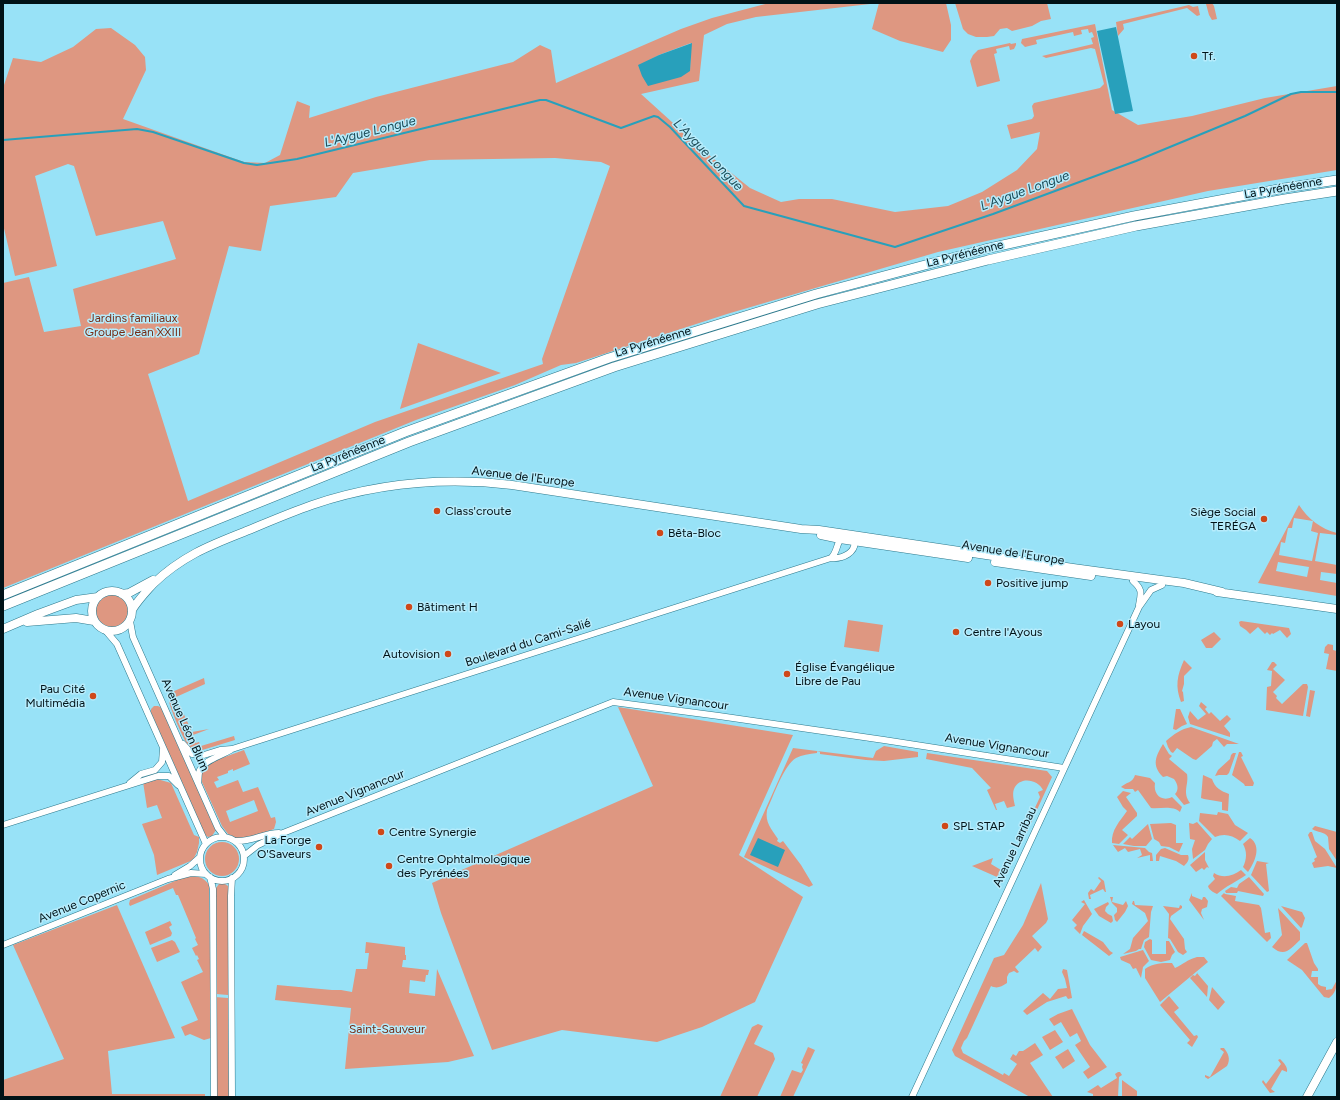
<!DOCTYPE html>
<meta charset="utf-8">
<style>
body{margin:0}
#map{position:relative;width:1340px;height:1100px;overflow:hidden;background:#98e2f7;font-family:Figtree,sans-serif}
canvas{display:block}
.frame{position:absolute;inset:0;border:4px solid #001217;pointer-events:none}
</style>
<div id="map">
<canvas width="1340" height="1100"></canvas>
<div class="frame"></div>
</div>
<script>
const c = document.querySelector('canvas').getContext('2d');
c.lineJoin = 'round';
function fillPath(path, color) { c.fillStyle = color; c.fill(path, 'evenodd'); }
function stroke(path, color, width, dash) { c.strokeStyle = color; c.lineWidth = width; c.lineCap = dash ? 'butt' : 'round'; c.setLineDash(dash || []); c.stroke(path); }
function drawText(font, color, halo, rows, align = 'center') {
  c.font = font + ' Figtree,sans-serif'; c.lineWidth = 3; c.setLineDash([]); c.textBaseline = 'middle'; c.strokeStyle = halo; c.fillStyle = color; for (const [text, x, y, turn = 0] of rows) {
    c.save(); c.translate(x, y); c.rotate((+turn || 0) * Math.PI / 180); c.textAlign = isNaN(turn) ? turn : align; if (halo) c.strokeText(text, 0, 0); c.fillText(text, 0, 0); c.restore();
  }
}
fillPath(new Path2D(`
 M 769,3 L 946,3 L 951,25 L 951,40 L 943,52 L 900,41 L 872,29 L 879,3 L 756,17 L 727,24 L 704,35 L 699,81 L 641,94 L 704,151 L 750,188 L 781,202 L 799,199 L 832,199 L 895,212 L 948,206 L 982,192 L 1017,170 L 1037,149 L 1040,132 L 1011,139 L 1007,125 L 1032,119 L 1034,116 L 1032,106 L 1034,103 L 1100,88 L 1104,84 L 1095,49 L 1091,48 L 1046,58 L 1042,56 L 1093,44 L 1091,38 L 1094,37 L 1092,32 L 1089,33 L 1088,29 L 1081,30 L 1082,34 L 1074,36 L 1073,32 L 1036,40 L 1037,44 L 1025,47 L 1021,43 L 1022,39 L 1095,24 L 1112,110 L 1138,125 L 1192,116 L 1265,98 L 1337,86 L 1337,170 L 1208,191 L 938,252 L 727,314 L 576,363 L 561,365 L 515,385 L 416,420 L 3,588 L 3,283 L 29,277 L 44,332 L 81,326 L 73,289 L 176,259 L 163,221 L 96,236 L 74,166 L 68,164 L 35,176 L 57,266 L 15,276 L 3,224 L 3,88 L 13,58 L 41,62 L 73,47 L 96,29 L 111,28 L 135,45 L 145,57 L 146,70 L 123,119 L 244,162 L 265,163 L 280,155 L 297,101 L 310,106 L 309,118 L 376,97 L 513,62 L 540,45 L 551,50 L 556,83 L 681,29 L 712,18 ZM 691,43 L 690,71 L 638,66 L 659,55 ZM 555,158 L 601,162 L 610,166 L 542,359 L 543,364 L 375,422 L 188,501 L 148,374 L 199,354 L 229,246 L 261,251 L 270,206 L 336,197 L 353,173 L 430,160 Z
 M 955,3 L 1047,3 L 1051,19 L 1041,21 L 1032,26 L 1012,31 L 1007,28 L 1000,29 L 994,36 L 987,37 L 976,37 L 968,34 L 963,29 Z
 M 1212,3 L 1214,6 L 1217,19 L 1212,20 L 1209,15 L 1206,4 Z
 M 1189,5 L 1193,7 L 1198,6 L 1200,15 L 1197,16 L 1187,8 L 1123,24 L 1124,29 L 1118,36 L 1116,22 Z
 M 1010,43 L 1011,44 L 1016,43 L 1016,45 L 1014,49 L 1010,50 L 1009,46 L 996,49 L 997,53 L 994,54 L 1000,81 L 977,87 L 970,61 L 973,55 L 978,50 Z
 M 418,343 L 501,373 L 400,409 Z
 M 1299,505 C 1308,519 1321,529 1337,533 L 1337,535 L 1320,533 L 1315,561 L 1337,565 L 1337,574 L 1321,572 L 1320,580 L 1337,583 L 1337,596 L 1258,583 ZM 1294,518 L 1313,521 L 1311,531 L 1318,533 L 1312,561 L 1279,555 L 1281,542 L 1285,543 L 1288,528 L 1292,528 ZM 1278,562 L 1309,567 L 1307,577 L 1276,571 Z
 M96 611a16 16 0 1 1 32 0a16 16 0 1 1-32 0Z
 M 848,620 L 883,625 L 879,652 L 844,647 Z
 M 1241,621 L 1289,628 L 1291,634 L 1287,638 L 1280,630 L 1273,634 L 1272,633 L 1270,635 L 1267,632 L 1265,634 L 1258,627 L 1250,634 L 1246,630 L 1240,626 L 1239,622 Z
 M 1214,632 L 1221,639 L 1212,648 L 1206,648 L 1201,640 Z
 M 1328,644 L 1333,645 L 1333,650 L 1337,651 L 1337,671 L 1326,669 L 1329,654 L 1324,653 L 1325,647 Z
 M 1184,660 L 1192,668 L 1184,676 L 1184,684 L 1182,691 L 1183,692 L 1184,701 L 1181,702 C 1175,686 1177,676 1184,660 Z
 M 1272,662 L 1274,662 L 1277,665 L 1273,669 L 1285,680 L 1273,692 L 1277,696 L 1276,698 L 1282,704 L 1303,684 L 1307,684 L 1308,687 L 1303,716 L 1266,710 L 1267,687 L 1271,686 L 1272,671 L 1267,670 Z
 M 204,678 L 205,684 L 176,697 L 192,732 L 209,729 L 193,735 L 196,743 L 199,742 L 201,746 L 234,736 L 235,740 L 199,751 C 194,750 191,749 188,745 C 183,739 170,708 169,701 C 169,697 170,695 172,692 Z
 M 1310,690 L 1315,691 L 1310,717 L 1306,716 Z
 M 1201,702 L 1207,707 L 1205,709 L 1209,714 L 1211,712 L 1220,721 L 1227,715 L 1231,719 L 1224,726 L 1230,733 L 1230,737 L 1190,724 L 1188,717 L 1190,711 L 1198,720 L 1206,714 L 1199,706 Z
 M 154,706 L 158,706 L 162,708 L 216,830 L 212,836 L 208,837 L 205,835 L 151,713 L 151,709 Z
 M 618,707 L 793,735 L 739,855 L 803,897 L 755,1002 L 702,1027 L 657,1042 L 562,1030 L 492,1050 L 441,913 L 432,883 L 653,786 Z
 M 1176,709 L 1180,709 L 1187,724 L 1182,726 L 1176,730 L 1173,729 Z
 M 1191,727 L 1239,744 L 1227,744 L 1224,747 L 1217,739 L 1213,742 L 1212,746 L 1196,760 L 1193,759 L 1177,748 L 1173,753 L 1171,752 L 1168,747 L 1166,741 C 1174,734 1181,729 1191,727 Z
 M 1163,744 L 1169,754 L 1172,756 L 1169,759 L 1187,774 C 1189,785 1182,792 1190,803 L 1184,805 L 1175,794 C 1179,790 1178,784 1174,779 L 1167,776 L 1163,777 C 1151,765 1156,756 1163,744 Z
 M 884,746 L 918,752 L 918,757 L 884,761 L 866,760 L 820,754 L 820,752 L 817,751 L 817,753 C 809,754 802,755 796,758 C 784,765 773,797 767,810 C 765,823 771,828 778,839 L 777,841 L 780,843 L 783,841 L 801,865 L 813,885 L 809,887 L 744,857 L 793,748 L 873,758 L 876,751 Z
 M 244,750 L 250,764 L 233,771 L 233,769 L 228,771 L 228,773 L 217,777 L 219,780 L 214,782 L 217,788 L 238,780 L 243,792 L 258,787 L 271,818 L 275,817 L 276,822 L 274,829 L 244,840 L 236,838 L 228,834 L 222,826 L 201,780 L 201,774 L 208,763 ZM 254,800 L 258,811 L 230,822 L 226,811 Z
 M 1239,752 L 1241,752 L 1243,756 L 1241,757 L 1254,783 L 1253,786 L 1245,786 L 1244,784 L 1232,775 Z
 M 927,753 L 1047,771 L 1052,777 L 1026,834 L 1023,833 L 1040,797 L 1038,792 L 1043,790 C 1038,779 1019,776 1014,789 C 1012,794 1014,801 1015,806 L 1007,808 L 1004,801 L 995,804 L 997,810 L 996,810 L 987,790 L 991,788 L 972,768 L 926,759 Z
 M 1233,753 L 1236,753 L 1229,773 L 1227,775 L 1219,775 L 1215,776 L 1218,770 L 1230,759 L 1231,755 Z
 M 1135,775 L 1150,778 L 1155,783 C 1153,795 1162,802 1172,797 L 1182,807 L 1180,812 C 1172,805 1161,809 1151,808 L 1138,790 L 1135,792 L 1133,789 L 1125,789 L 1121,787 C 1126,782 1133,783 1135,775 Z
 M 1203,775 L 1212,779 C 1215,788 1221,791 1229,794 L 1228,811 L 1222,810 L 1222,802 L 1204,799 L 1201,798 Z
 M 157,779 L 171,783 L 194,835 L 199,837 L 199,843 L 197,852 L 193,860 L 157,875 L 154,855 L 142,824 L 162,818 L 157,805 L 147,808 L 143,782 Z
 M 1123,791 L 1131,793 L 1126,797 L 1137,813 L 1137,816 L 1122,830 L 1128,835 L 1119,844 L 1112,843 C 1111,830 1120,821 1127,811 L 1123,807 L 1117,797 Z
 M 1218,812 L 1228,814 L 1235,825 L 1248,833 L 1240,841 C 1232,835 1224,833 1215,837 L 1199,821 L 1200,813 L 1217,815 Z
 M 1197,822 L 1212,839 L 1208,844 L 1205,850 L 1193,859 L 1192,849 L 1195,840 L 1190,839 L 1189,823 L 1193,824 Z
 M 1171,823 L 1176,825 L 1176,843 L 1183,843 L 1179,852 L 1169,847 L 1161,846 L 1159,842 L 1154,839 L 1150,824 Z
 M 1148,824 L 1152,839 L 1146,846 L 1134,846 L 1123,844 L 1130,837 L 1132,839 Z
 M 1315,826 L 1337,832 L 1337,861 L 1329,849 L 1328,837 C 1324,831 1318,833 1312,829 Z
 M 1310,832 L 1312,832 L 1315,841 L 1325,849 L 1337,868 L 1328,866 L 1314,868 L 1312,863 L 1315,861 L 1314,859 L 1317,857 L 1308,835 Z
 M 1250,838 C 1262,846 1255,862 1248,872 L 1243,867 C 1247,859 1247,851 1243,844 Z
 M205 859a17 17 0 1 1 34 0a17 17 0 1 1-34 0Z
 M 1113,845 L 1145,848 L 1149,852 L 1152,853 L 1153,861 L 1150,861 L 1150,855 L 1137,858 L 1142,855 L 1140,849 L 1128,852 L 1125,848 L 1118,852 Z
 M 1165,848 L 1181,855 L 1188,855 C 1190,860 1187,863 1184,866 L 1176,861 L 1160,856 L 1159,861 L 1156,861 L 1156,855 L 1161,849 Z
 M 1205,852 L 1205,860 L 1209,868 L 1207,867 L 1204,870 L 1202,868 L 1196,872 L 1190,865 Z
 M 993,858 L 991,864 L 1001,870 L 997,877 L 972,866 Z
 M 1257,861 L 1269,863 L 1266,864 L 1269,891 L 1267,892 L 1251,875 Z
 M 1241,870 L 1246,875 C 1236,882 1226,886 1217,894 C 1213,892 1209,890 1208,886 L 1215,879 L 1213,876 L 1214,873 C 1223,879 1233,876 1241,870 Z
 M 189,875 C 197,876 204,877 209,885 L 211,1038 L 204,1040 L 190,1034 L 185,1036 L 181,1027 L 198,1020 L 181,982 L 203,972 L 197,960 L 199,959 L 197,955 L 196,956 L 192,948 L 198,945 L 195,939 L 196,938 L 178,895 L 176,895 L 173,888 L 130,906 L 129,904 L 130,900 Z
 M 1099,877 L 1104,881 L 1106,892 L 1105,892 L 1103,889 L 1090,895 L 1091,899 L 1089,899 L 1088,893 L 1091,889 L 1094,891 L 1101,881 L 1098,878 Z
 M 1249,877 L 1264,894 L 1263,896 L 1238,891 L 1237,893 L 1226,893 L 1225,891 L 1231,887 L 1237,888 L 1239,884 Z
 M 1041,883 L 1048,919 L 1046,923 L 1032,936 L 1042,947 L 1038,952 L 1035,948 L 1015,967 L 1019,972 L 1017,973 L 1014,971 L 1009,973 L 1007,977 L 1007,983 C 1001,987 997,989 991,986 L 967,1038 L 964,1041 L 961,1048 L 963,1053 L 1003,1075 L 1004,1073 L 1009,1076 L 1017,1064 L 1010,1059 L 1013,1054 L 1016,1056 L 1019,1051 L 1023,1051 L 1035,1043 L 1043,1055 L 1030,1063 L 1053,1097 L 1030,1097 L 955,1056 L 952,1050 L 994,958 L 1004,955 L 1023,925 Z
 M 219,884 L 225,884 L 228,886 L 228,995 L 216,994 L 216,888 Z
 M 1192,893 L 1192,896 L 1202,900 L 1203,897 L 1205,897 L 1208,901 L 1207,907 L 1202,909 L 1201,913 L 1204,920 L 1189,900 Z
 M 1224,893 L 1225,894 L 1236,896 L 1235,901 L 1259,905 L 1261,908 L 1265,933 L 1270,932 L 1271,938 L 1267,942 L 1221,896 Z
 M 1110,897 L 1113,897 L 1112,902 L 1123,905 L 1126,901 L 1128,906 L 1125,912 L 1117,922 L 1115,920 L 1114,915 L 1117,912 L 1117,908 L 1112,903 Z
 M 1084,900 L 1092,914 L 1083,926 L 1080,934 L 1074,928 L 1077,925 L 1072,920 L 1085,904 L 1081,902 Z
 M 1133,901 L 1134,901 L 1135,905 L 1153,906 L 1151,912 L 1149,937 L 1144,940 L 1141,949 L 1139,949 L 1136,951 L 1123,954 L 1130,949 L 1133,938 L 1148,921 L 1145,913 L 1132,904 Z
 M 1108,902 L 1109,904 L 1106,907 L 1105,911 L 1108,914 L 1112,916 L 1113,921 L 1111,923 L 1099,916 L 1094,909 Z
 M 117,905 L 175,1038 L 108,1051 L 112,1094 L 205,1094 L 205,1097 L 3,1097 L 3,1080 L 64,1059 L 13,945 Z
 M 1180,905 L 1182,906 L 1182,908 L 1171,916 L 1170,919 L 1184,939 L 1185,949 L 1187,952 L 1183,955 L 1178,952 L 1170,939 L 1168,938 L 1169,914 L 1163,906 L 1179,908 Z
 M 1281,906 L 1302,912 L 1305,918 L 1302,927 L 1301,928 Z
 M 1278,908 L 1300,932 L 1300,940 C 1290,949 1285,958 1272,947 L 1282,935 Z
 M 170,921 L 172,925 L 169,927 L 172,933 L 171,936 L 150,945 L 145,932 Z
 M 1084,931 L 1103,942 L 1110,951 L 1113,953 L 1109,956 L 1082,935 Z
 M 1150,939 L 1152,940 L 1152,954 L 1166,954 L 1166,941 L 1169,941 L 1175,952 L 1172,955 L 1170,960 L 1161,962 L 1151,960 L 1144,947 L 1145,942 Z
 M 172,940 L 175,942 L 180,952 L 157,962 L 151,948 Z
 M 366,942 L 405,947 L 405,955 L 406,955 L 406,960 L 403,960 L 402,967 L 429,970 L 428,975 L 426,975 L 425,982 L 410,980 L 409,993 L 435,996 L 437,969 L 474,1056 L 448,1062 L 345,1069 L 351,1008 L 275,1000 L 277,985 L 332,990 L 341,990 L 352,992 L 356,969 L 367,969 L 369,953 L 365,953 Z
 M 1305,943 L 1307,943 L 1314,963 L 1318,969 L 1318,971 L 1312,971 L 1311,977 L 1318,977 L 1318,984 L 1321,986 L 1326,987 L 1326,990 L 1332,989 L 1337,980 C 1337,987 1335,994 1329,998 L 1324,997 L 1302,970 L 1287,960 Z
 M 1143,950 L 1149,961 L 1143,967 L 1141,978 L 1136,968 L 1133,969 L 1130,964 L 1121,960 L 1120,957 Z
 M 1197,957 L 1204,957 L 1208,962 L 1160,1002 L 1145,978 L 1145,969 C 1153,963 1163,963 1172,963 L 1175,968 C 1184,964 1186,960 1197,957 Z
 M 1063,969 L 1067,970 L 1072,998 L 1068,999 L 1066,996 L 1047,1002 L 1027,1015 L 1023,1011 L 1043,993 L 1050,999 L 1058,989 L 1067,988 L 1065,979 L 1062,972 Z
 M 1198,972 L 1197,973 L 1208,986 L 1207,997 L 1190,978 L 1193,975 L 1195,976 Z
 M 1212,987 L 1225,1002 L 1218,1010 L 1209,1000 Z
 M 1169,996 L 1179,1008 L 1174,1012 L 1194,1036 L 1197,1035 L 1198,1037 L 1192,1047 L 1187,1043 L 1190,1040 L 1160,1005 Z
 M 215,997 L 228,998 L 229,1097 L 216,1097 Z
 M 1072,1009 L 1090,1045 L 1107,1067 L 1088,1079 L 1083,1072 L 1090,1067 L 1075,1045 L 1081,1041 L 1077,1033 L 1070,1037 L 1061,1022 L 1054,1026 L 1049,1019 L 1058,1014 Z
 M 758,1024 L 763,1026 L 754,1044 L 773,1053 L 775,1059 L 757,1097 L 720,1097 L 752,1027 Z
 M 1055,1030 L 1063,1042 L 1050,1050 L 1042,1037 Z
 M 808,1047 L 815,1050 L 793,1097 L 780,1097 L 792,1070 L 801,1073 L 803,1070 L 802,1067 L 803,1064 L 801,1063 Z
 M 1221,1048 L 1224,1048 C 1228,1053 1231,1059 1227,1066 L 1208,1079 L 1205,1077 L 1205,1075 L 1210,1077 L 1224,1052 L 1220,1049 Z
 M 1068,1049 L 1075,1061 L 1063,1069 L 1055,1057 Z
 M 1280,1059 C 1284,1063 1288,1067 1287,1072 L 1282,1070 L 1271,1089 L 1275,1092 L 1270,1093 L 1262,1082 L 1263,1080 L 1266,1084 L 1281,1064 L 1278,1060 Z
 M 1118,1072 L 1120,1072 L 1122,1075 L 1119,1077 L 1118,1097 L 1093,1097 L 1093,1094 L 1087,1092 L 1098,1085 L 1101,1088 L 1117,1078 L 1115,1074 Z
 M 1122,1080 L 1137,1091 L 1137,1097 L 1122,1097 Z`), '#de9781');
fillPath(new Path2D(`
 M 1116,27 L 1133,111 L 1115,114 L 1097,31 Z
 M 692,43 L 690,71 L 681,77 L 648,86 L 642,76 L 638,65 L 659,55 Z
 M 758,838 L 785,850 L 778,867 L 750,855 Z`), '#28a0bb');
stroke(new Path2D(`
 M 3,140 L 137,129 L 153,132 L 244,163 L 257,165 L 297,159 L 540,100 L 546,100 L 621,128 L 654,116 L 658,117 L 670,127 L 744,206 L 895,247 L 993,214 L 1136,161 L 1245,116 L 1291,94 L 1301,92 L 1337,92`), '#28a0bb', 2);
const minor = new Path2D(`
 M 831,558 C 838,552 836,542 843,536
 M 1133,581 C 1143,590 1141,593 1139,605
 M 130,621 L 133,637 L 218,828 L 225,837
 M 106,631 L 117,644 L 206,844
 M 183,744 L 192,754 L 204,755 L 220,750 L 232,749
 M 130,783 L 141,774 L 155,770 L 162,762 L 163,749
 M 198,783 C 199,779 198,773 200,770 C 204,760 222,756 232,749 L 831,558 C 842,559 858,553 854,538
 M 3,825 L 158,776 L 169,776 L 178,785
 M200 859a22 22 0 1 1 44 0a22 22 0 1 1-44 0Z
 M 236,841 C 252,842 263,833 279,833
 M 244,856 L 258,845 L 283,833 L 613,702 L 719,716 L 884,740 L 1064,768
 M 175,875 L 190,866 L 200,857
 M 210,877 L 213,889 L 214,1097
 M 3,945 L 168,879 L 191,873 L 206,874
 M 232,1097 L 231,896 L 232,878
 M 912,1097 L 1139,607 L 1151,590 L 1162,585`);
const major = new Path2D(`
 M 821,535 L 840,539 L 968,558
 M 995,562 L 1091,576
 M92 611a20 20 0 1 1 40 0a20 20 0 1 1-40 0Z
 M 1217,592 L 1337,609
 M 122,594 L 129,593 L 153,580
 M 132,610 C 138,600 145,593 153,584 C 181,557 208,546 244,532 C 266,523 289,513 312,505 C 377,483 444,477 512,485 L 801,529 L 819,530 L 1073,568 L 1161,580 L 1184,583 L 1222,592
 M 27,622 L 76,618 L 94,621
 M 3,629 L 38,614 L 76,600 L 98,597
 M 1307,1097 L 1337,1042`);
const highway = new Path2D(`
 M 3,595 L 405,432 L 609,358 L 816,294 L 985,249 L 1134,216 L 1284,188 L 1337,180
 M 3,606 L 409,442 L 614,367 L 817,304 L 988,260 L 1136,226 L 1285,199 L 1337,191`);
stroke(minor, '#2d798c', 7);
stroke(major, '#2d798c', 9);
stroke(highway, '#2d798c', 10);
stroke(minor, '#fff', 6);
stroke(major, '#fff', 8);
stroke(highway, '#fff', 9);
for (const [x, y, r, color] of [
 [1194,56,4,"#cf4819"],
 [437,511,4,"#cf4819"],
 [1264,519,4,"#cf4819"],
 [660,533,4,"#cf4819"],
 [988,583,4,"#cf4819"],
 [409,607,4,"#cf4819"],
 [1120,624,4,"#cf4819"],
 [956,632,4,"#cf4819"],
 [448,654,4,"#cf4819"],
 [787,674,4,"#cf4819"],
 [93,696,4,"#cf4819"],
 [945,826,4,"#cf4819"],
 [381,832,4,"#cf4819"],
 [319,847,4,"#cf4819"],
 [389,866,4,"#cf4819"]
]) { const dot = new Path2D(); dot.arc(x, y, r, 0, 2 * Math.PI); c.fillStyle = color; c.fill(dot); stroke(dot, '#b6ecfc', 1.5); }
drawText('12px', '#001217', '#b6ecfc', [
 ["Tf.",1202,56],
 ["Class'croute",445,511],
 ["Siège Social",1256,512,"right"],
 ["TERÉGA",1256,526,"right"],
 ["Bêta-Bloc",668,533],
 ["Positive jump",996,583],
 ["Bâtiment H",417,607],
 ["Layou",1128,624],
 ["Centre l'Ayous",964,632],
 ["Autovision",440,654,"right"],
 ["Église Évangélique",795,667],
 ["Libre de Pau",795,681],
 ["Pau Cité",85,689,"right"],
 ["Multimédia",85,703,"right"],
 ["SPL STAP",953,826],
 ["Centre Synergie",389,832],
 ["La Forge",311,840,"right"],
 ["O'Saveurs",311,854,"right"],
 ["Centre Ophtalmologique",397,859],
 ["des Pyrénées",397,873]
], 'left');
drawText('12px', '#001217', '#b6ecfc', [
 ["La Pyrénéenne",1283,188,-10],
 ["La Pyrénéenne",965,254,-14],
 ["La Pyrénéenne",653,342,-17],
 ["La Pyrénéenne",348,454,-22],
 ["Avenue de l'Europe",523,477,7],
 ["Avenue de l'Europe",1013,553,9],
 ["Boulevard du Cami-Salié",528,643,-18],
 ["Avenue Vignancour",676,699,8],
 ["Avenue Léon Blum",185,725,66],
 ["Avenue Vignancour",997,746,9],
 ["Avenue Vignancour",355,793,-22],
 ["Avenue Larribau",1015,847,-65],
 ["Avenue Copernic",82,902,-22]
]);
drawText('12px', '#762c15', '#b6ecfc', [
 ["Jardins familiaux",133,318],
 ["Groupe Jean XXIII",133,332],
 ["Saint-Sauveur",387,1029]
]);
drawText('italic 13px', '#1d4d59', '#b6ecfc', [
 ["L'Aygue Longue",370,132,-14],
 ["L'Aygue Longue",708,155,46],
 ["L'Aygue Longue",1025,191,-20]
]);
</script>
